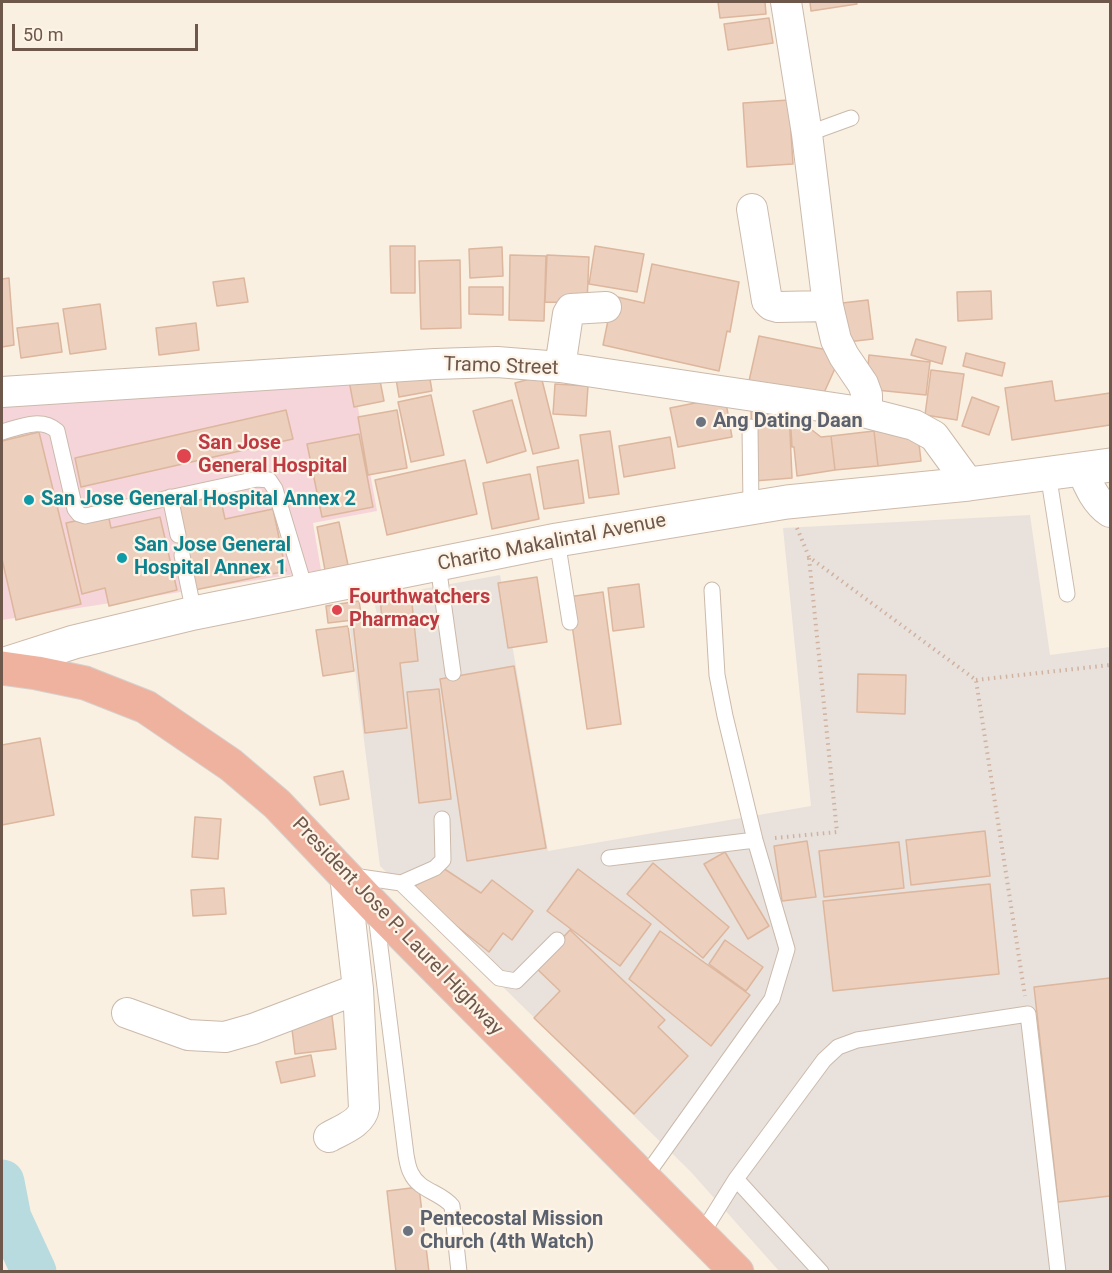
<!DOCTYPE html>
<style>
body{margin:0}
#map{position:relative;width:1112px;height:1273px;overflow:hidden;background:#f9f0e1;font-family:Roboto,sans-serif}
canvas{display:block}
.frame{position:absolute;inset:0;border:3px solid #6e574b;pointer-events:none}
.scale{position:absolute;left:12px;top:24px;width:186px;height:27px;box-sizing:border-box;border:3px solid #6e574b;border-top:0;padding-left:8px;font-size:18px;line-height:21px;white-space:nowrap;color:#6e574b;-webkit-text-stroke:4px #fdf4e7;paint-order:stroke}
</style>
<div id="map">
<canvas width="1112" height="1273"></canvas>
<div class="frame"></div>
<div class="scale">50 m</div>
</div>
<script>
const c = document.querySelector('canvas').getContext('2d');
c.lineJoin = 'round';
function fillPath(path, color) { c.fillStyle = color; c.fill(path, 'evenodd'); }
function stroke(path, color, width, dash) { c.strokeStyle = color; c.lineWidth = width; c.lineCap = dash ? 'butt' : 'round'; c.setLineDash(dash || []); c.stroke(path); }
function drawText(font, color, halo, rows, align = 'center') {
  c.font = font + ' Roboto,sans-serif'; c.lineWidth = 4.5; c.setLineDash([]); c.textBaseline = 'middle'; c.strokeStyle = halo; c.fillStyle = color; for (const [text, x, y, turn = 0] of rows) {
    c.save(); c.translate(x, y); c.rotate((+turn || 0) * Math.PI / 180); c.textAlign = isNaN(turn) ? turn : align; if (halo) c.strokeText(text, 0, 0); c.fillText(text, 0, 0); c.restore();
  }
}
fillPath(new Path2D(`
 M 1030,515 L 1050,655 L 1110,647 L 1110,1271 L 779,1271 L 691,1172 L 380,866 L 349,622 L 378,618 L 373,598 L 500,575 L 548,851 L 811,806 L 783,528 Z`), '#e9e2dc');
fillPath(new Path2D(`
 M 352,375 L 377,511 L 313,523 L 321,570 L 2,620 L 2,402 Z`), '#f6d5da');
stroke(new Path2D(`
 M 2,1182 L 9,1218 L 34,1272`), '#b8dbe0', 45);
const building = new Path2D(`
 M 718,2 L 765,2 L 766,14 L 720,18 Z
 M 810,2 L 856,2 L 857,4 L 811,11 Z
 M 769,18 L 773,43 L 728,50 L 724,24 Z
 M 789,100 L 793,164 L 747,167 L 743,103 Z
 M 390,246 L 415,246 L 415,293 L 391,293 Z
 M 595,246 L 644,254 L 637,292 L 589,284 Z
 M 502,247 L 503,276 L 470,278 L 469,249 Z
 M 510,255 L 546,256 L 544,321 L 509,320 Z
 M 547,255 L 589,257 L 587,303 L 545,302 Z
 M 460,260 L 461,328 L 421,329 L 419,261 Z
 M 652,264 L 739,282 L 730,332 L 727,331 L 719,371 L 603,345 L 613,296 L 644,303 Z
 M 9,278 L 14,345 L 2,347 L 2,279 Z
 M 244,278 L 248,302 L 217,306 L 213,282 Z
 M 469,287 L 503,287 L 503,315 L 469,314 Z
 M 991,291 L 992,319 L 958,321 L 957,292 Z
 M 868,300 L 873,339 L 847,342 L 842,303 Z
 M 100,304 L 106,349 L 70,354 L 63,309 Z
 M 58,323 L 62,352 L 21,358 L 17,328 Z
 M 196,323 L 199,350 L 159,355 L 156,328 Z
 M 759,336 L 842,353 L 823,395 L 749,381 Z
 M 916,339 L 946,347 L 942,364 L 911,355 Z
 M 425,350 L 432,391 L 399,397 L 392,355 Z
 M 966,353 L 1005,363 L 1002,376 L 963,366 Z
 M 375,355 L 384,401 L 354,407 L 345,360 Z
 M 869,355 L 930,362 L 926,395 L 866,389 Z
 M 931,370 L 964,374 L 957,420 L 925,415 Z
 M 541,376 L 559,448 L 533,454 L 515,383 Z
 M 1052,381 L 1055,401 L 1110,393 L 1110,425 L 1012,440 L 1005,388 Z
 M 555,384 L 588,386 L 586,416 L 553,414 Z
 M 431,395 L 444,455 L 411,462 L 398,402 Z
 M 725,397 L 732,437 L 678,447 L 670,408 Z
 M 972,397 L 999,407 L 989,435 L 962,426 Z
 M 512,400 L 526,451 L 487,463 L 473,411 Z
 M 789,409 L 792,478 L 754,481 L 751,411 Z
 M 286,410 L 293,439 L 81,487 L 75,458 Z
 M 397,410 L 407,468 L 368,475 L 358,417 Z
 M 790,413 L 821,437 L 831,436 L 835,470 L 797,476 L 794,447 L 792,447 Z
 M 917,427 L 921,461 L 878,466 L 874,431 Z
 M 610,431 L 619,494 L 589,498 L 580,435 Z
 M 874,431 L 878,466 L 835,470 L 831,436 Z
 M 39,432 L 81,604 L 16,620 L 2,559 L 2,441 Z
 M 359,434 L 373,507 L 322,517 L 307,444 Z
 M 670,437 L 675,468 L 624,477 L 619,446 Z
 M 465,460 L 477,514 L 387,535 L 375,480 Z
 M 578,460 L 584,503 L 544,509 L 537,467 Z
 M 530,474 L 539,519 L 492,529 L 483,483 Z
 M 220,496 L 225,519 L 273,509 L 286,571 L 195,590 L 178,504 Z
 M 108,514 L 111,528 L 160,517 L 177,590 L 109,606 L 105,588 L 82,594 L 66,523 Z
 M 339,522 L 348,565 L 325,570 L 317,527 Z
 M 537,577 L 547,642 L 508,648 L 498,583 Z
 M 639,584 L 644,627 L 613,631 L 608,588 Z
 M 603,592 L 621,724 L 587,729 L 568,597 Z
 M 411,594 L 418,661 L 400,663 L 407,728 L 365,733 L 353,623 L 382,619 L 380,598 Z
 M 359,601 L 362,619 L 328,623 L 326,606 Z
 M 348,626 L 354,671 L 323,676 L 316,630 Z
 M 514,666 L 546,848 L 467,861 L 440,679 Z
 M 858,674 L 906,675 L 905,714 L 857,712 Z
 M 439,689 L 451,799 L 419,803 L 407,692 Z
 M 40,738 L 54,815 L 2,825 L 2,745 Z
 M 343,771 L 349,799 L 320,805 L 314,777 Z
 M 195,817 L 221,819 L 218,859 L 192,857 Z
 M 985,831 L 990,876 L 911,885 L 906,840 Z
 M 807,841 L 816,897 L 782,901 L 774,846 Z
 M 899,842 L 904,888 L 824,897 L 819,851 Z
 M 725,852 L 769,926 L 748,939 L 704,864 Z
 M 653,863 L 729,927 L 703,958 L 627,894 Z
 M 443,868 L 481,893 L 492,880 L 533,911 L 512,940 L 503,933 L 489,952 L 410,889 Z
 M 578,869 L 651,924 L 620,966 L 547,911 Z
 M 990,884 L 999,974 L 833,991 L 823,901 Z
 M 224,888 L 226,914 L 193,916 L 191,890 Z
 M 570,930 L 665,1020 L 658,1027 L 688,1056 L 634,1114 L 534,1018 L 560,991 L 535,967 Z
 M 660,931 L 750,995 L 711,1046 L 629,979 Z
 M 725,940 L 763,967 L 746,991 L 709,964 Z
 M 1110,978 L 1110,1196 L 1058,1202 L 1034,987 Z
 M 332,1016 L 336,1049 L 295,1054 L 291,1021 Z
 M 311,1055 L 315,1076 L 281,1083 L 276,1062 Z
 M 419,1187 L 429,1272 L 396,1272 L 387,1191 Z`);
fillPath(building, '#eccfbc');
stroke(building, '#ddb69e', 1.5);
const lane = new Path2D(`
 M 807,134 L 851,118
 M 750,427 L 751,508
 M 2,432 C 20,427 41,417 57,431 L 75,509 L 79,514 L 85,516 L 257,479 L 269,480 L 275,489 L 306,592
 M 1048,473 L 1067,594
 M 170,497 L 178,535
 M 557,540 L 570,622
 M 182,555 L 194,613
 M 438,565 L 453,673
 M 609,858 L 755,840
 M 353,876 L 401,883 L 435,868 L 443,860 L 442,819
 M 401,883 L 499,978 L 516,981 L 557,940
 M 376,915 L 406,1155 C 407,1160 408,1168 411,1173 C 419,1191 441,1192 452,1206 L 459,1272
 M 645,1177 L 772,999 L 787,949 L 755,840 L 725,716 L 717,675 L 712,590
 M 736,1179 L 821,1272
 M 701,1235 L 736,1179 L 824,1060 L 838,1047 L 857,1040 L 1028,1014 L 1058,1272`);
const street = new Path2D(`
 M 786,2 L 807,134 L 828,306 L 836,340 L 844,356 L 863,384 L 867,395 L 867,413
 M 752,209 L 767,301 L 771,305 L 778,307 L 828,306
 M 560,367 L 568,314 L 571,309 L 606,307
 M 2,392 L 435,364 L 497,362 L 560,367 L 867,413 L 914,425 L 934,436 L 969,484
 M 1081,468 C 1088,484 1095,502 1110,512
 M 127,1013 L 188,1035 L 225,1037 L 253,1029 L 358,989
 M 329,1137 C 341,1130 362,1123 364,1108 L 358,989 L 345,875`);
const secondary = new Path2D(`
 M 2,665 L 74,642 L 194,613 L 557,540 L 787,502 L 969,484 L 1110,465`);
const highway = new Path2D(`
 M 2,668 L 37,673 L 85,683 L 146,707 L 231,765 L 277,804 L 375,907 L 737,1272`);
stroke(lane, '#cbbaac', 17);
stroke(street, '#cbbaac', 32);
stroke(secondary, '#cebaaa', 35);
stroke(highway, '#d6d0cd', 35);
stroke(new Path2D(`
 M 797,528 L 809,557 L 976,680 L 1025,996
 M 976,680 L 1110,665
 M 775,838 L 837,832 L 809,558`), '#d0b2a0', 4, [1.5, 4.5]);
stroke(lane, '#fff', 15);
stroke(street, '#fff', 30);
stroke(secondary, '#fff', 33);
stroke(highway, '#eeb29e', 33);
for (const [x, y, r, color] of [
 [701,422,6,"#6b7280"],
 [184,456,8,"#e0444e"],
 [29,500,6,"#0f9aa8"],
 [122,558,6,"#0f9aa8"],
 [337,610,6,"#e0444e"],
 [408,1231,6,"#6b7280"]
]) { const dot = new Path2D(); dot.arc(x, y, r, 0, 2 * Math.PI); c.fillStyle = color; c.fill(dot); stroke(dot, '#fdf4e7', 2); }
drawText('20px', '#6e574b', '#fdf4e7', [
 ["Tramo Street",501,367,2],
 ["Charito Makalintal Avenue",552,543,-11],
 ["President Jose P. Laurel Highway",397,927,46]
]);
drawText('bold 20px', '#5b616d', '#fdf4e7', [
 ["Ang Dating Daan",713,422],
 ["Pentecostal Mission",420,1220],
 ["Church (4th Watch)",420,1243]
], 'left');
drawText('bold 20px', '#be3a42', '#fdf4e7', [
 ["San Jose",198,444],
 ["General Hospital",198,467],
 ["Fourthwatchers",349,598],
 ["Pharmacy",349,621]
], 'left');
drawText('bold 20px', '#0d838f', '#fdf4e7', [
 ["San Jose General Hospital Annex 2",41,500],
 ["San Jose General",134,546],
 ["Hospital Annex 1",134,569]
], 'left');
</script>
